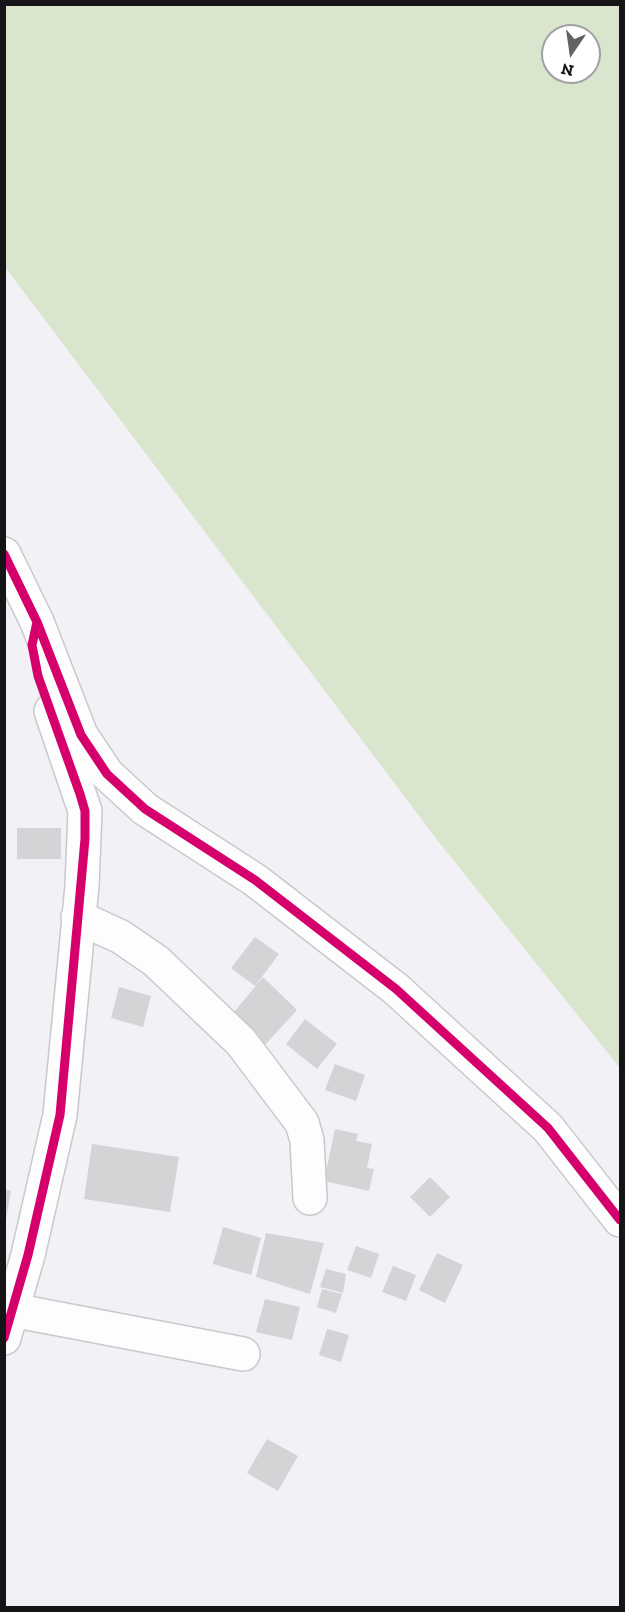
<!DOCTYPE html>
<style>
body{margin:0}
#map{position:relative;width:625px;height:1612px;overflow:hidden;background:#f1f1f6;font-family:"Zilla Slab",serif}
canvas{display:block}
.frame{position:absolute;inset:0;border:6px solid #151518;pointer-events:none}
.north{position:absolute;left:541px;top:24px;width:60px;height:60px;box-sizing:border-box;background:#fff;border:2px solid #a1a1a3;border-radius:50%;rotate:193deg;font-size:16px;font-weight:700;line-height:24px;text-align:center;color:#151518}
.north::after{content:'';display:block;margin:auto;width:21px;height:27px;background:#626266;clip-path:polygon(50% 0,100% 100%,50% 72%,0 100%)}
</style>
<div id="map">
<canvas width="625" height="1612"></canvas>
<div class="frame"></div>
<div class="north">N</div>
</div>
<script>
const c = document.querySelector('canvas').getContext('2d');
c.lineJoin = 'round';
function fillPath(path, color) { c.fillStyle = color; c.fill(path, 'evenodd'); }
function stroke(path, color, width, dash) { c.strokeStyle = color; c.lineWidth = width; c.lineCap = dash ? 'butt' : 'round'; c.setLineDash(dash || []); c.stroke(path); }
fillPath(new Path2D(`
 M 5,4 L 620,5 L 620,1068 L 438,841 L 5,267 ZM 553,36 L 589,36 L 589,72 L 553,72 Z`), '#d9e5cc');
fillPath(new Path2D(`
 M 17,828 L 61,828 L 61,859 L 17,859 Z
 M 255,937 L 279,954 L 255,986 L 231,968 Z
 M 263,977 L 297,1010 L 263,1047 L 230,1017 Z
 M 119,987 L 151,996 L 143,1027 L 111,1018 Z
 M 305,1019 L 337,1044 L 317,1069 L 286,1044 Z
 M 335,1064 L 365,1075 L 356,1101 L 325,1090 Z
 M 335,1129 L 358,1134 L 356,1141 L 372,1144 L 367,1168 L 374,1169 L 369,1191 L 324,1181 Z
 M 92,1144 L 179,1157 L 170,1212 L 84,1199 Z
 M 430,1177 L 450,1197 L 430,1217 L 410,1197 Z
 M 4,1189 L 11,1191 L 6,1220 L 4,1220 Z
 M 223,1227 L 261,1238 L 251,1275 L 213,1264 Z
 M 266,1233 L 324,1243 L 310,1294 L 256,1277 Z
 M 356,1246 L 379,1254 L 371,1278 L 347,1270 Z
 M 437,1253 L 463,1265 L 445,1303 L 419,1290 Z
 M 393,1266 L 416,1275 L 406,1301 L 382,1292 Z
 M 326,1269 L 346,1274 L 343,1293 L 320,1287 Z
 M 322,1289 L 342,1294 L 336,1313 L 317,1307 Z
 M 265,1299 L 300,1307 L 292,1340 L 256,1332 Z
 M 327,1329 L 349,1335 L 341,1362 L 319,1355 Z
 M 267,1439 L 298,1456 L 278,1491 L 247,1473 Z`), '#d4d4d7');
const minor = new Path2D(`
 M 4,554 L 37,622 L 81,735 L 107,774 L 145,809 L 255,880 L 396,989 L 548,1128 L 620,1220
 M 78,917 L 121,937 L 156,961 L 241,1042 L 302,1123 L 307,1140 L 310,1198
 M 12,1310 L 243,1354
 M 4,1338 L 28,1255 L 60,1115 L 82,886 L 85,811 L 51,711`);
stroke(minor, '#c9c9cd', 36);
stroke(minor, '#fdfdfe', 33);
stroke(new Path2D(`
 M 4,554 L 37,622 L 81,735 L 107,774 L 145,809 L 255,880 L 396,989 L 548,1128 L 620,1220
 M 4,1338 L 28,1255 L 60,1115 L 85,839 L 85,811 L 80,794 L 38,676 L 32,645 L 37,622`), '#d6006c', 9);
</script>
